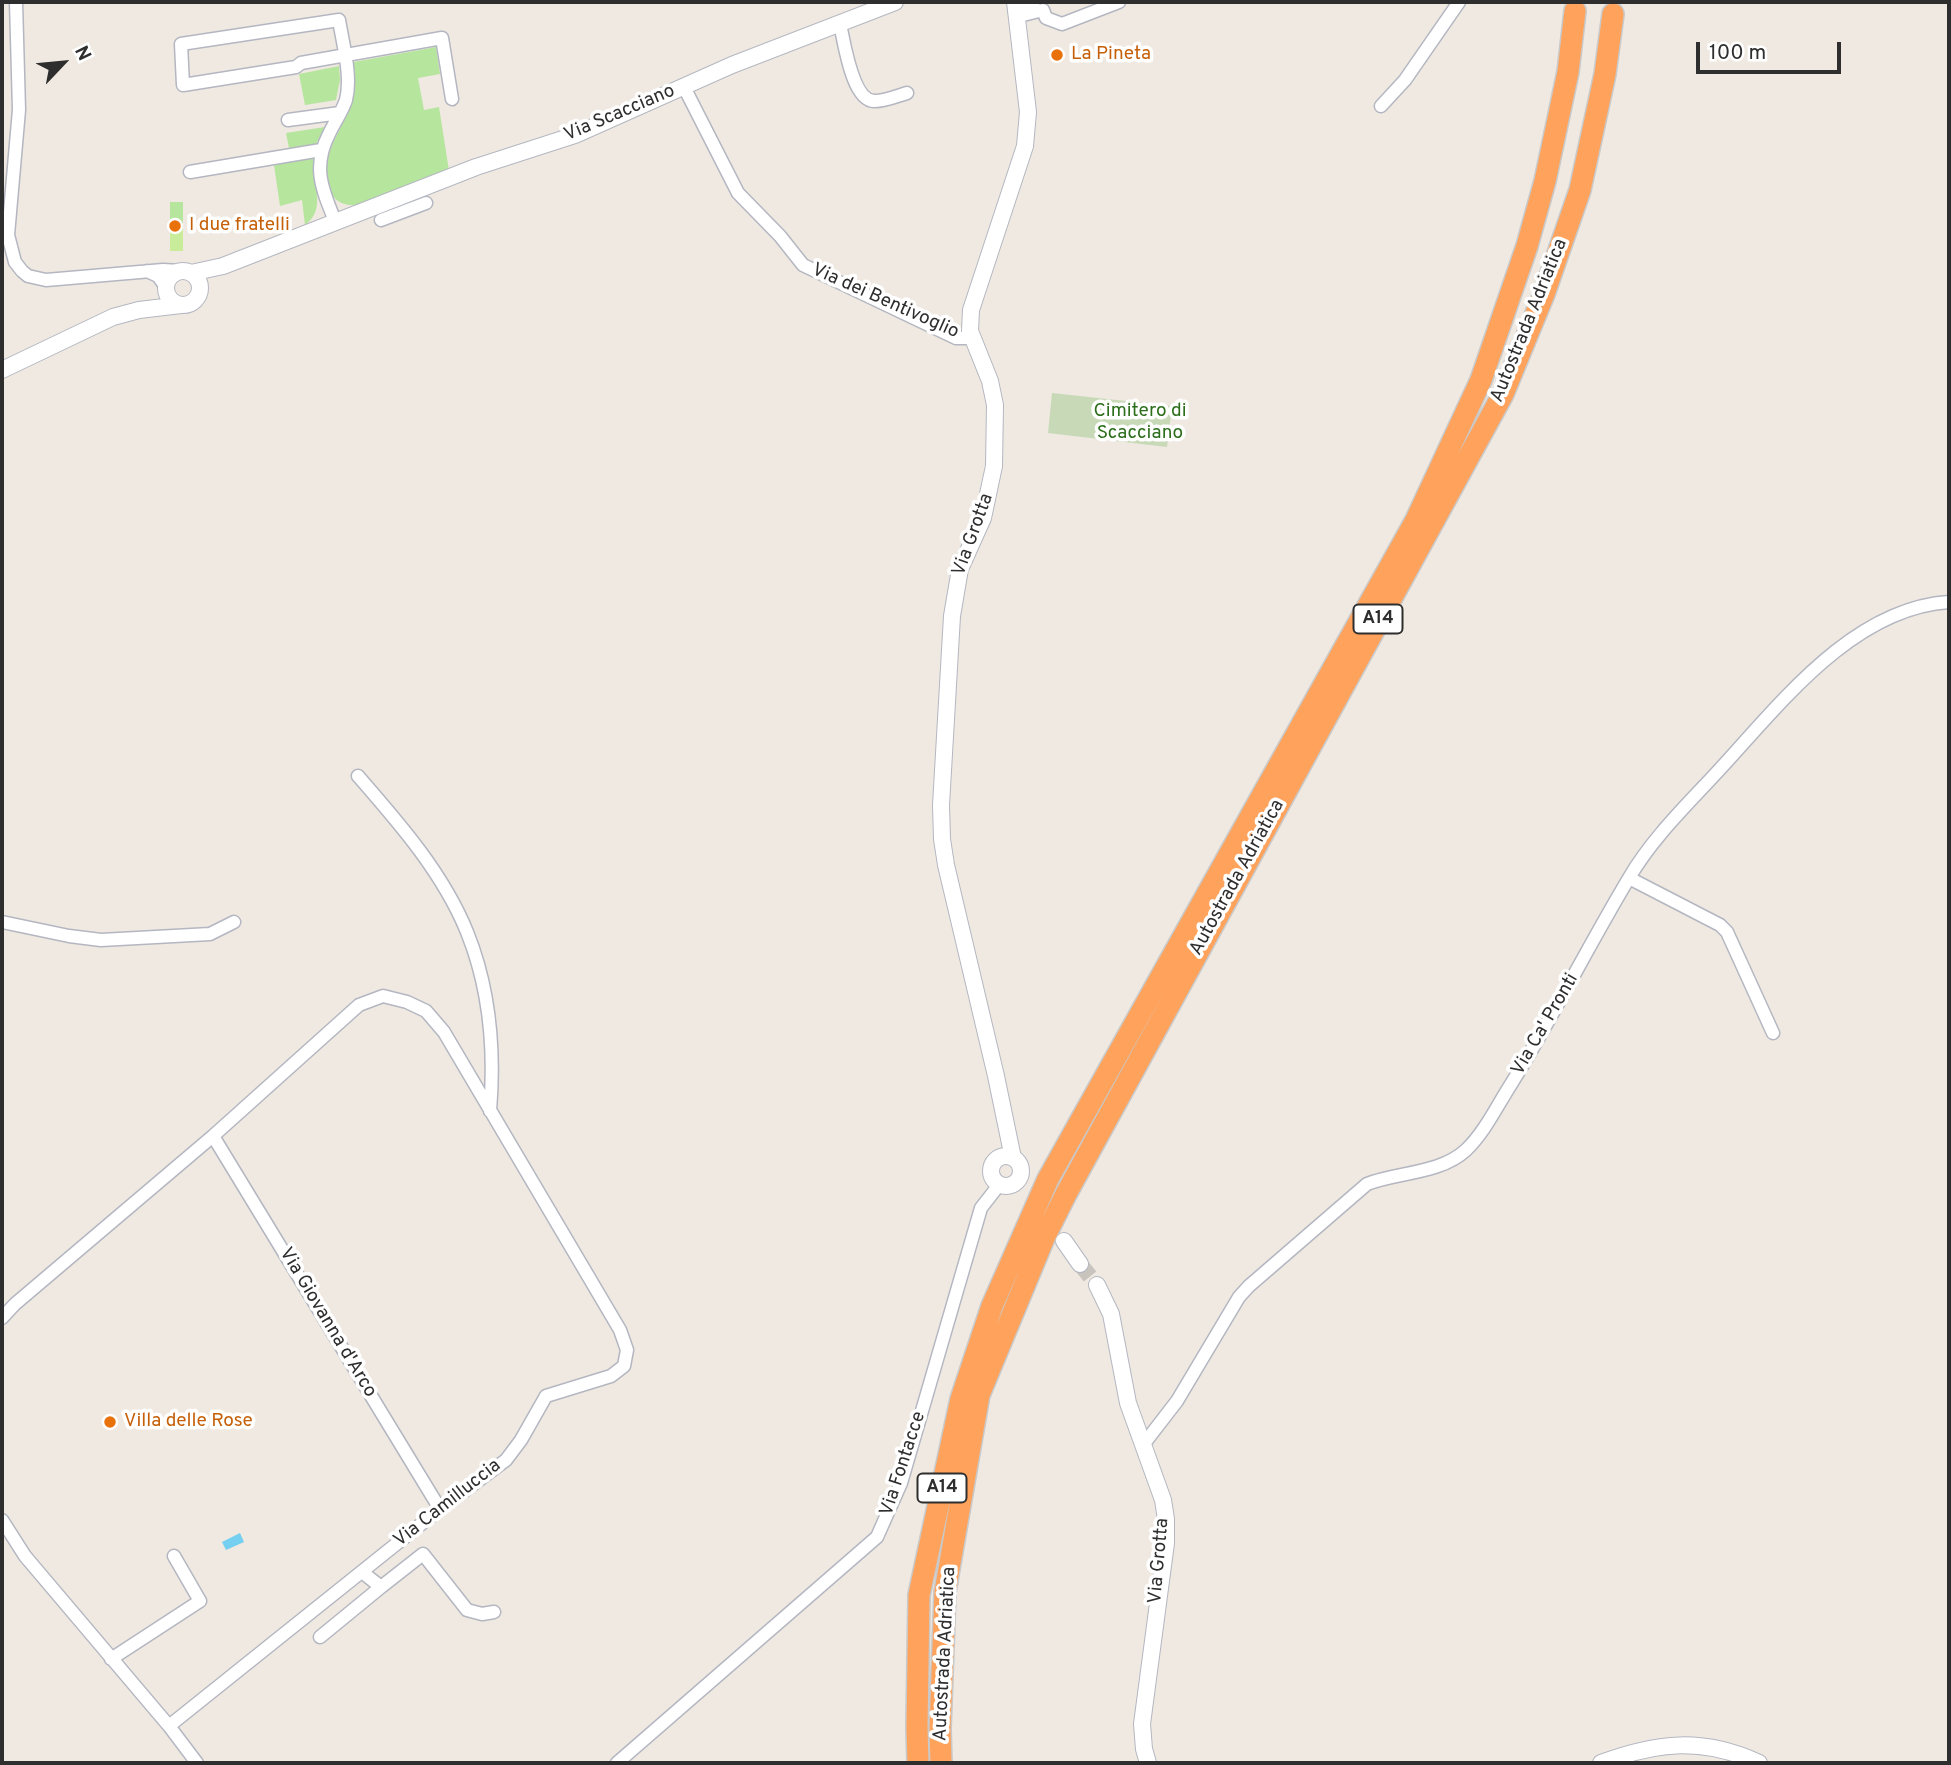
<!DOCTYPE html>
<style>
body{margin:0}
#map{position:relative;width:1951px;height:1765px;overflow:hidden;background:#efe9e1;font-family:Overpass,sans-serif}
canvas{display:block}
.frame{position:absolute;inset:0;border:4px solid #2e2e2e;pointer-events:none}
.north{position:absolute;left:28px;top:28px;width:70px;height:70px;-webkit-text-stroke:5px #fff;paint-order:stroke;rotate:64deg;font-size:19px;font-weight:700;line-height:28px;text-align:center;color:#2e2e2e}
.north::after{content:'';display:block;margin:auto;width:24px;height:32px;background:#2e2e2e;clip-path:polygon(50% 0,100% 100%,50% 72%,0 100%)}
.scale{position:absolute;left:1696px;top:42px;width:145px;height:32px;box-sizing:border-box;border:4px solid #2e2e2e;border-top:0;padding-left:9px;font-size:21px;line-height:24px;white-space:nowrap;color:#2e2e2e;-webkit-text-stroke:5px #fff;paint-order:stroke}
</style>
<div id="map">
<canvas width="1951" height="1765"></canvas>
<div class="frame"></div>
<div class="north">N</div>
<div class="scale">100 m</div>
</div>
<script>
const c = document.querySelector('canvas').getContext('2d');
c.lineJoin = 'round';
function fillPath(path, color) { c.fillStyle = color; c.fill(path, 'evenodd'); }
function stroke(path, color, width, dash) { c.strokeStyle = color; c.lineWidth = width; c.lineCap = dash ? 'butt' : 'round'; c.setLineDash(dash || []); c.stroke(path); }
function drawText(font, color, halo, rows, align = 'center') {
  c.font = font + ' Overpass,sans-serif'; c.lineWidth = 7; c.setLineDash([]); c.textBaseline = 'middle'; c.strokeStyle = halo; c.fillStyle = color; for (const [text, x, y, turn = 0] of rows) {
    c.save(); c.translate(x, y); c.rotate((+turn || 0) * Math.PI / 180); c.textAlign = isNaN(turn) ? turn : align; if (halo) c.strokeText(text, 0, 0); c.fillText(text, 0, 0); c.restore();
  }
}
fillPath(new Path2D(`
 M 436,47 L 440,74 L 418,78 L 424,110 L 439,107 L 449,171 L 359,205 C 348,206 337,204 331,193 C 315,158 343,131 353,100 C 356,88 354,75 354,62 Z
 M 339,66 L 340,80 L 336,100 L 305,105 L 299,74 Z
 M 325,127 L 316,144 L 289,148 L 286,133 Z
 M 314,158 C 311,181 328,209 305,225 L 302,200 L 280,206 L 274,165 Z
 M 170,202 L 183,202 L 183,225 L 170,225 Z`), '#b6e59e');
fillPath(new Path2D(`
 M 1052,393 L 1172,406 L 1167,447 L 1048,433 Z`), '#c8d9b8');
fillPath(new Path2D(`
 M 170,225 L 183,225 L 183,251 L 170,251 Z`), '#c9ec9a');
fillPath(new Path2D(`
 M 240,1533 L 244,1542 L 226,1550 L 222,1542 Z`), '#75cff0');
stroke(new Path2D(`
 M 1080,1264 L 1097,1285`), '#c8c4bd', 16, [16, 8]);
const street = new Path2D(`
 M 16,2 L 19,110 L 8,235 L 15,262 L 22,271 L 28,276 L 46,280 L 163,270 L 180,271
 M 1017,6 L 1034,2
 M 1019,16 L 1043,10 L 1046,18 L 1062,24 L 1119,2
 M 840,24 C 844,41 852,102 875,101 C 885,101 897,96 907,93
 M 684,87 L 738,193 L 780,236 L 803,265 L 956,338 L 973,338
 M 1381,106 L 1405,80 L 1459,2
 M 288,120 L 340,113
 M 190,172 L 321,150
 M 381,220 L 426,203
 M 335,221 C 322,189 312,167 329,134 C 334,123 342,112 346,100 C 352,76 343,45 339,20 L 181,44 L 183,85 L 296,67 L 301,63 L 442,38 L 452,99
 M 147,271 L 158,276 L 166,287
 M 358,776 C 399,823 443,873 467,932 C 490,989 495,1051 490,1111
 M 1629,878 L 1720,925 L 1727,932 L 1773,1033
 M 2,922 L 69,936 L 101,940 L 210,934 L 234,922
 M 213,1136 L 440,1509
 M 2,1318 L 15,1304 L 213,1136 L 359,1005 L 383,996 L 407,1002 L 426,1011 L 444,1032 L 620,1330 L 627,1350 L 624,1366 L 611,1376 L 546,1396 L 521,1440 L 506,1460 L 440,1509 L 169,1726
 M 1143,1445 L 1177,1401 L 1239,1297 L 1249,1286 L 1367,1184 C 1398,1172 1440,1174 1466,1150 C 1483,1134 1495,1110 1508,1089 C 1551,1021 1587,948 1629,878 C 1653,837 1688,804 1720,769 C 1780,704 1853,608 1949,602
 M 2,1520 L 25,1556 L 169,1726 L 197,1763
 M 362,1572 L 381,1587 L 423,1554 L 467,1610 L 482,1614 L 494,1612
 M 320,1637 L 381,1587
 M 111,1659 L 200,1601 L 174,1556
 M 617,1763 L 877,1537 L 901,1483 L 981,1208 L 999,1185`);
const secondary = new Path2D(`
 M166 288a17 17 0 1 1 34 0a17 17 0 1 1-34 0Z
 M 191,273 L 223,266 L 476,167 L 575,135 L 732,65 L 895,2
 M 2,370 L 113,317 L 139,310 L 181,305
 M991 1171a15 15 0 1 1 30 0a15 15 0 1 1-30 0Z
 M 1013,1158 L 996,1076 L 946,865 L 942,839 L 941,805 L 952,616 L 960,569 L 983,518 L 994,466 L 995,405 L 990,381 L 970,331 L 971,310 L 1025,146 L 1028,112 L 1015,2
 M 1064,1241 L 1080,1264
 M 1097,1285 L 1111,1314 L 1128,1403 L 1163,1500 L 1166,1519 L 1166,1543 L 1142,1724 L 1144,1749 L 1148,1763
 M 1601,1763 C 1657,1742 1703,1737 1759,1763`);
const highway = new Path2D(`
 M 918,1763 L 917,1727 L 919,1595 L 961,1399 L 992,1306 L 1048,1179 L 1416,520 L 1481,380 L 1527,246 L 1545,181 L 1568,72 L 1575,11
 M 941,1763 L 940,1729 L 945,1592 L 979,1395 L 1044,1238 L 1066,1194 L 1503,394 L 1544,294 L 1580,190 L 1605,74 L 1613,14`);
stroke(street, '#b4b7c1', 15);
stroke(secondary, '#b4b7c1', 18);
stroke(highway, '#c9c9c9', 24);
stroke(street, '#fff', 12);
stroke(secondary, '#fff', 16);
stroke(highway, '#ffa35c', 21);
for (const [x, y, r, color] of [
 [1057,55,7,"#e8710a"],
 [175,226,7,"#e8710a"],
 [110,1422,7,"#e8710a"]
]) { const dot = new Path2D(); dot.arc(x, y, r, 0, 2 * Math.PI); c.fillStyle = color; c.fill(dot); stroke(dot, '#fff', 2.5); }
for (const [x, y, w] of [
 [1378,619,49],
 [942,1488,49]
]) { const box = new Path2D(); box.roundRect(x - w / 2, y - 14.5, w, 29, 5); c.fillStyle = '#fff'; c.fill(box); stroke(box, '#2e2e2e', 2); }
drawText('bold 18px', '#2e2e2e', null, [
 ["A14",1378,619],
 ["A14",942,1488]
]);
drawText('19px', '#c56008', '#fff', [
 ["La Pineta",1071,55],
 ["I due fratelli",189,226],
 ["Villa delle Rose",124,1422]
], 'left');
drawText('19px', '#2e2e2e', '#fff', [
 ["Via Scacciano",620,114,-23],
 ["Via dei Bentivoglio",885,302,24],
 ["Autostrada Adriatica",1530,321,-68],
 ["Via Grotta",974,535,-70],
 ["Autostrada Adriatica",1238,878,-61],
 ["Via Ca' Pronti",1546,1025,-60],
 ["Via Giovanna d'Arco",327,1323,59],
 ["Via Fontacce",904,1464,-72],
 ["Via Camilluccia",448,1504,-38],
 ["Via Grotta",1160,1561,-85],
 ["Autostrada Adriatica",946,1654,-87]
]);
drawText('19px', '#2c6e1b', '#fff', [
 ["Cimitero di",1140,412],
 ["Scacciano",1140,434]
]);
</script>
